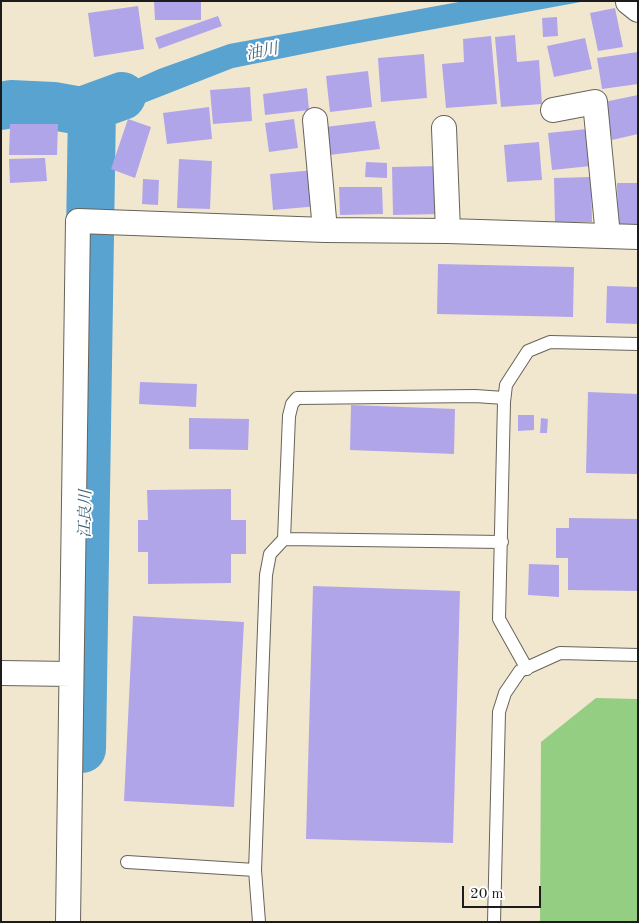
<!DOCTYPE html>
<meta charset="utf-8">
<style>
body{margin:0}
#map{position:relative;width:639px;height:923px;overflow:hidden;background:#f1e7cf;font-family:"Old Standard TT",serif}
canvas{display:block}
.frame{position:absolute;inset:0;border:2px solid #1c1c1c;pointer-events:none}
.scale{position:absolute;left:462px;top:886px;width:79px;height:22px;box-sizing:border-box;border:2px solid #1c1c1c;border-top:0;padding-left:6px;font-size:15px;line-height:18px;white-space:nowrap;color:#1c1c1c;-webkit-text-stroke:4px #fff;paint-order:stroke}
</style>
<div id="map">
<canvas width="639" height="923"></canvas>
<div class="frame"></div>
<div class="scale">20 m</div>
</div>
<script>
const c = document.querySelector('canvas').getContext('2d');
c.lineJoin = 'round';
function fillPath(path, color) { c.fillStyle = color; c.fill(path, 'evenodd'); }
function stroke(path, color, width, dash) { c.strokeStyle = color; c.lineWidth = width; c.lineCap = dash ? 'butt' : 'round'; c.setLineDash(dash || []); c.stroke(path); }
function drawText(font, color, halo, rows, align = 'center') {
  c.font = font + ' "Old Standard TT","Noto Serif JP",serif'; c.lineWidth = 4; c.setLineDash([]); c.textBaseline = 'middle'; c.strokeStyle = halo; c.fillStyle = color; for (const [text, x, y, turn = 0] of rows) {
    c.save(); c.translate(x, y); c.rotate((+turn || 0) * Math.PI / 180); c.textAlign = isNaN(turn) ? turn : align; if (halo) c.strokeText(text, 0, 0); c.fillText(text, 0, 0); c.restore();
  }
}
fillPath(new Path2D(`
 M 596,698 L 638,699 L 638,922 L 540,922 L 541,742 Z`), '#93ce82');
fillPath(new Path2D(`
 M 464,1 L 586,1 L 348,45 L 233,68 L 121,112 L 92,107 L 112,90 L 159,69 L 229,44 Z`), '#59a3d1');
stroke(new Path2D(`
 M 1,106 L 11,104 L 53,106 L 81,111 L 122,96
 M 82,749 L 92,107`), '#59a3d1', 48);
fillPath(new Path2D(`
 M 154,1 L 201,1 L 201,20 L 155,20 Z
 M 138,6 L 144,49 L 94,57 L 88,13 Z
 M 615,8 L 623,47 L 598,51 L 590,13 Z
 M 218,16 L 222,26 L 159,49 L 155,38 Z
 M 557,17 L 558,36 L 543,37 L 542,18 Z
 M 515,35 L 517,62 L 539,60 L 542,104 L 501,107 L 495,37 Z
 M 491,36 L 497,104 L 446,108 L 442,64 L 464,62 L 463,39 Z
 M 585,38 L 592,69 L 554,77 L 547,46 Z
 M 638,52 L 638,84 L 602,89 L 597,58 Z
 M 424,54 L 427,98 L 381,102 L 378,58 Z
 M 368,71 L 372,107 L 330,112 L 326,76 Z
 M 250,87 L 252,121 L 213,124 L 210,90 Z
 M 307,88 L 309,110 L 265,115 L 263,94 Z
 M 638,95 L 638,134 L 612,140 L 604,102 Z
 M 209,107 L 212,139 L 167,144 L 163,113 Z
 M 128,119 L 151,127 L 135,178 L 111,169 Z
 M 294,119 L 298,148 L 269,152 L 265,123 Z
 M 375,121 L 380,149 L 329,155 L 325,127 Z
 M 10,124 L 58,124 L 57,155 L 9,155 Z
 M 587,129 L 591,166 L 552,170 L 548,133 Z
 M 539,142 L 542,180 L 507,182 L 504,145 Z
 M 45,158 L 47,181 L 10,183 L 9,159 Z
 M 179,159 L 212,161 L 210,209 L 177,208 Z
 M 366,162 L 387,163 L 387,178 L 365,177 Z
 M 441,166 L 442,214 L 393,215 L 392,167 Z
 M 315,170 L 319,206 L 273,210 L 270,174 Z
 M 591,177 L 592,222 L 555,222 L 554,178 Z
 M 143,179 L 159,180 L 158,205 L 142,204 Z
 M 617,183 L 638,183 L 638,226 L 618,226 Z
 M 339,187 L 382,187 L 383,214 L 340,215 Z
 M 438,264 L 574,267 L 573,317 L 437,314 Z
 M 607,286 L 638,287 L 638,324 L 606,323 Z
 M 140,382 L 197,384 L 196,407 L 139,404 Z
 M 588,392 L 638,394 L 638,474 L 586,473 Z
 M 351,405 L 455,409 L 454,454 L 350,450 Z
 M 518,415 L 534,415 L 534,430 L 518,431 Z
 M 189,418 L 249,419 L 248,450 L 189,449 Z
 M 541,418 L 548,419 L 547,433 L 540,433 Z
 M 231,489 L 231,520 L 246,520 L 246,554 L 231,554 L 231,583 L 148,584 L 148,552 L 138,552 L 138,520 L 148,520 L 147,490 Z
 M 569,518 L 638,519 L 638,591 L 568,590 L 568,558 L 556,558 L 556,528 L 569,528 Z
 M 529,564 L 559,565 L 559,597 L 528,595 Z
 M 313,586 L 460,591 L 453,843 L 306,839 Z
 M 133,616 L 244,622 L 234,807 L 124,801 Z`), '#b1a5e9');
const service = new Path2D(`
 M 284,539 L 289,416 L 292,404 L 297,398 L 475,396 L 504,398
 M 527,669 L 499,619 L 504,402 L 506,385 L 528,351 L 550,342 L 638,344
 M 127,862 L 255,870
 M 259,922 L 255,870 L 266,575 L 270,554 L 284,539 L 502,542
 M 494,922 L 499,712 L 505,693 L 520,671 L 560,653 L 638,655`);
const minor = new Path2D(`
 M 628,2 L 638,10
 M 553,110 L 595,102 L 608,236
 M 315,120 L 325,230
 M 444,128 L 448,231
 M 1,673 L 71,674
 M 68,922 L 78,221 L 325,230 L 448,231 L 638,237`);
stroke(service, '#67635b', 14);
stroke(minor, '#67635b', 26);
stroke(service, '#fff', 12);
stroke(minor, '#fff', 24);
drawText('italic 16px', '#3a6076', '#fff', [
 ["油川",262,52,-11],
 ["江良川",86,514,-89]
]);
</script>
